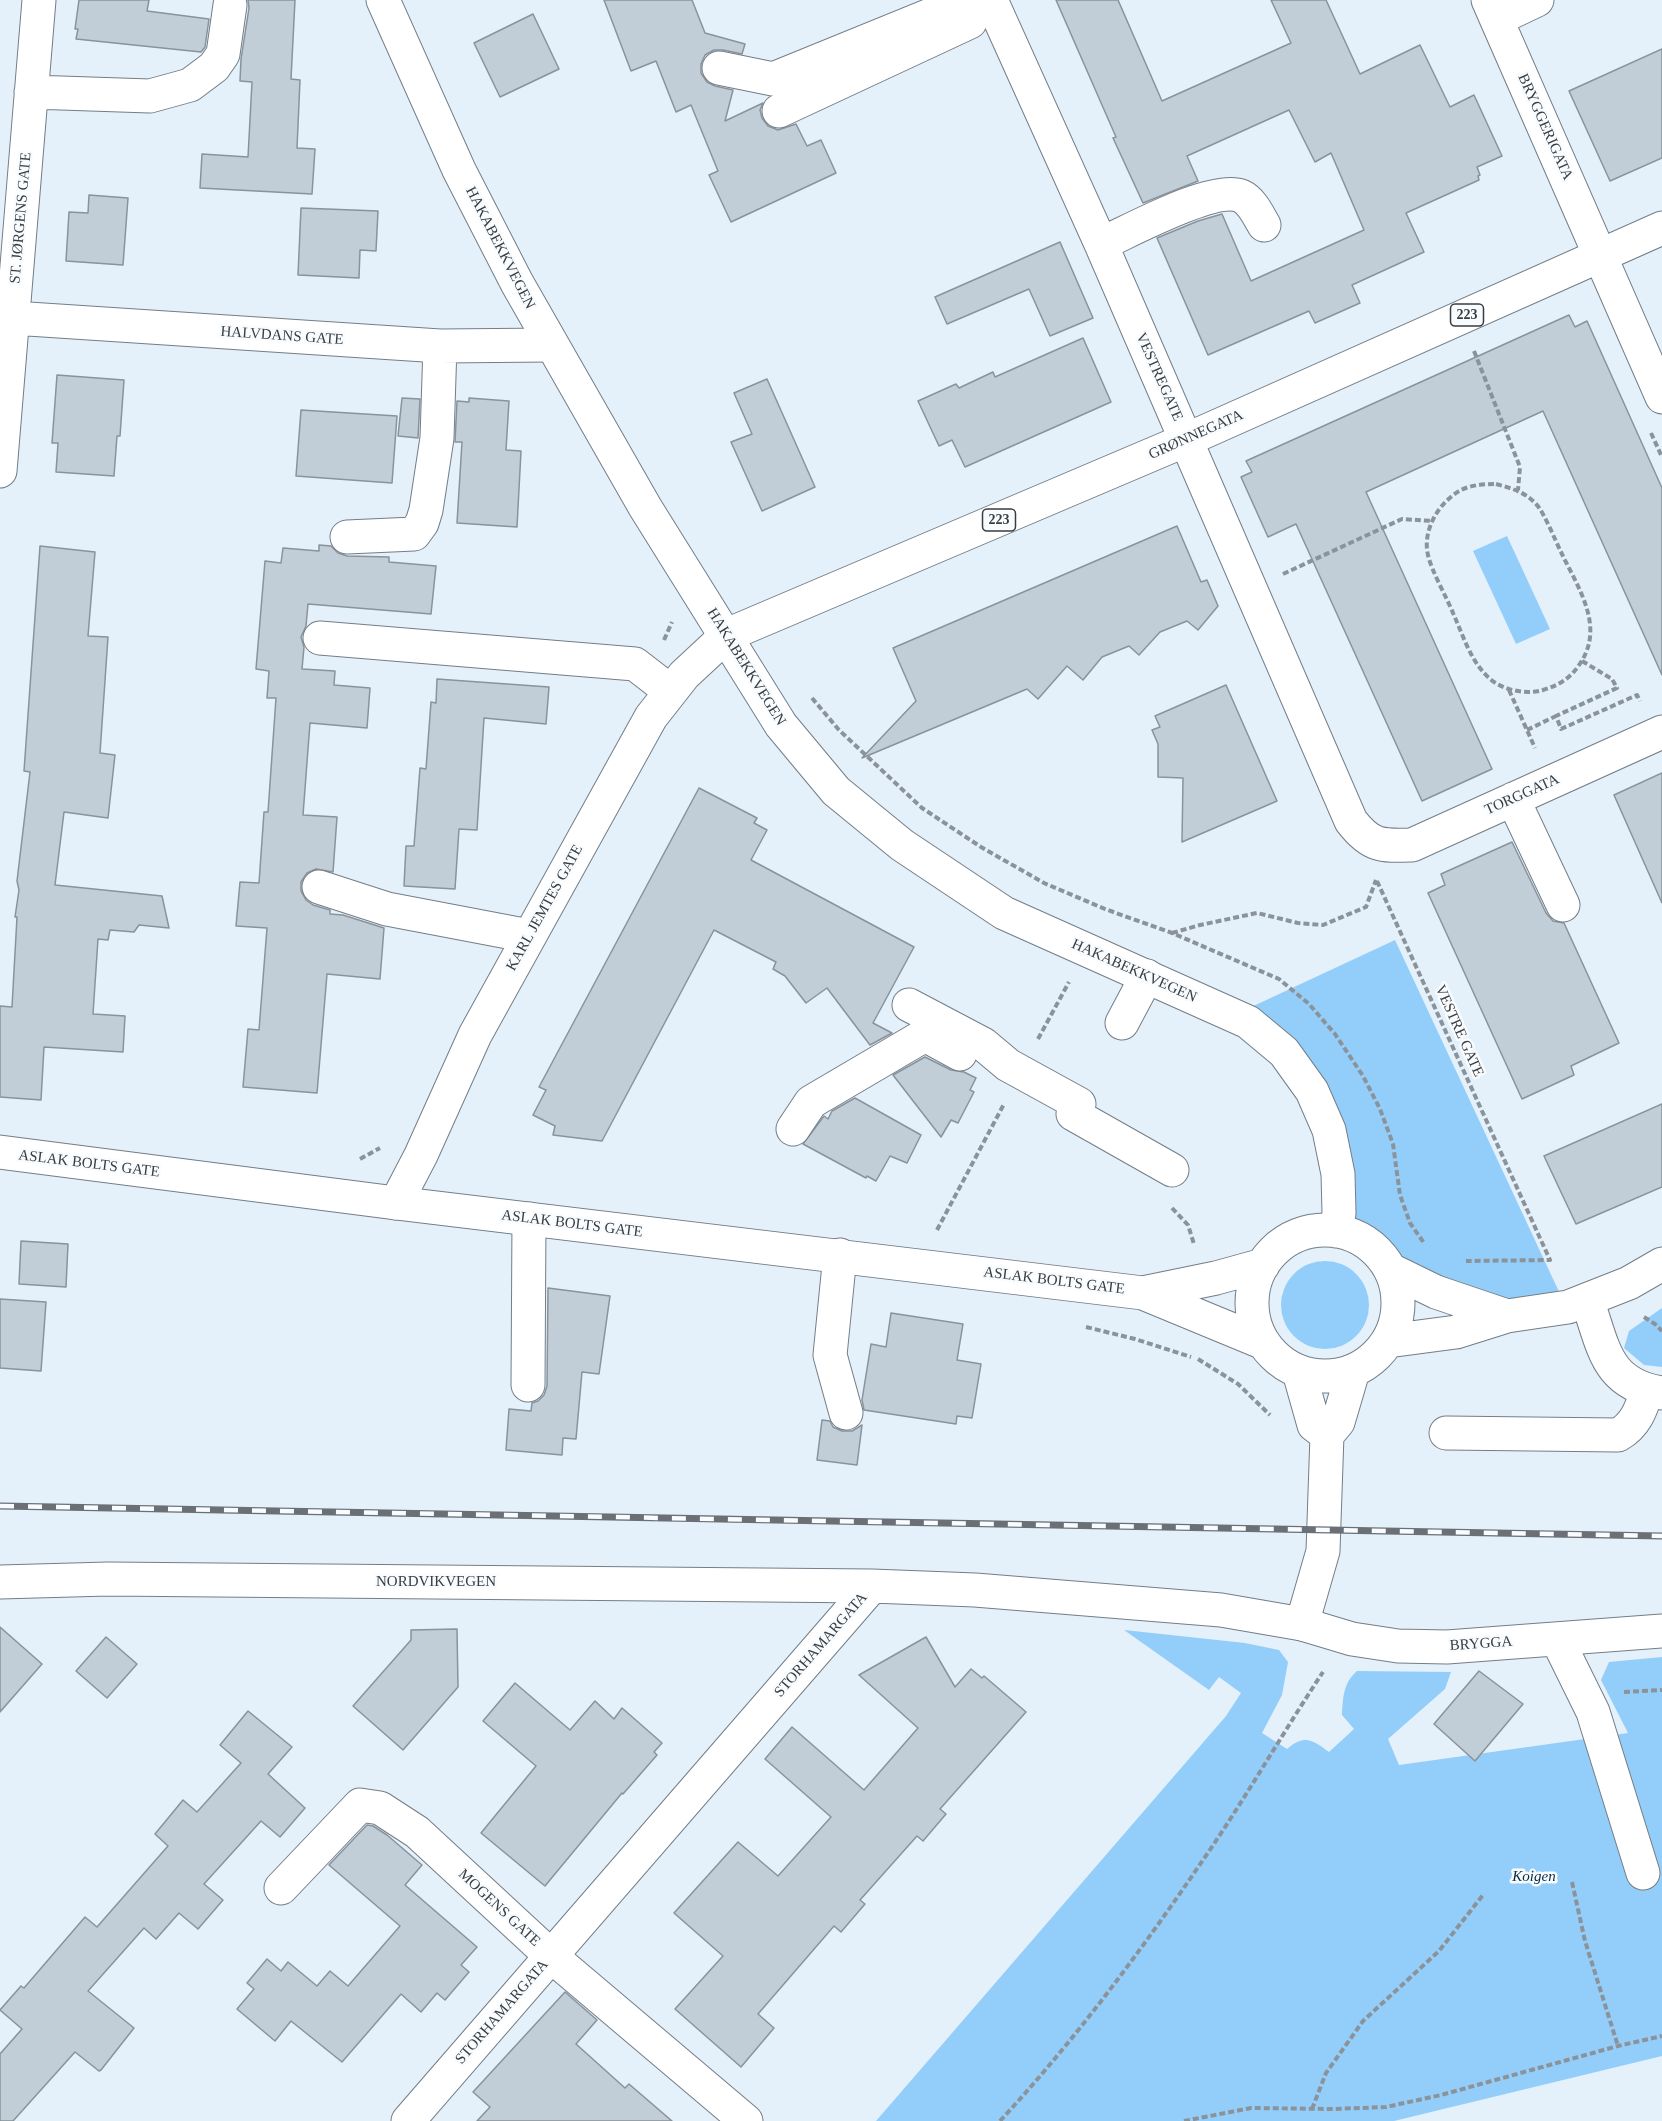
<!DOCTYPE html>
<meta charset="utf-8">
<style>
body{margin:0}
canvas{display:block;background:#e4f0fa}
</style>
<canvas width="1662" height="2121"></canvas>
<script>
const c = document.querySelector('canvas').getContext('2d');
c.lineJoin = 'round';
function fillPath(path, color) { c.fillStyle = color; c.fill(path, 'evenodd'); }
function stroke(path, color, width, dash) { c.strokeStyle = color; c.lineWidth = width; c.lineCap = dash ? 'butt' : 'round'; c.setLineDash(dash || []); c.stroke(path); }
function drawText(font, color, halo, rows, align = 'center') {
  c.font = font + ' "Times New Roman",serif'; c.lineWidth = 5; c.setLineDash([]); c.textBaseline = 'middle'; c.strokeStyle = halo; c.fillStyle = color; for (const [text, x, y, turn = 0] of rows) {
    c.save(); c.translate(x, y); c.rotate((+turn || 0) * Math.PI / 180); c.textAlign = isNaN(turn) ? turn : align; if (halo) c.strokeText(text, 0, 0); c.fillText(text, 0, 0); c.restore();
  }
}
fillPath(new Path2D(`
 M 1507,536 L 1550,629 L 1516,644 L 1473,551 Z
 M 1395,940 L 1561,1296 L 1519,1304 L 1456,1285 L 1422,1266 L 1399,1257 L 1385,1239 L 1354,1217 L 1348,1167 L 1247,1009 Z
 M1281 1305a44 44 0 1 1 88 0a44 44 0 1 1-88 0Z
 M 1662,1308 L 1662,1367 L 1644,1365 L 1624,1348 L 1629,1331 Z
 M 1124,1630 L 1245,1643 L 1279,1650 L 1288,1662 L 1282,1695 L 1262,1733 L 1287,1749 C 1305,1734 1312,1740 1329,1752 L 1354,1729 L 1342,1715 C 1343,1698 1343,1683 1357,1671 L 1451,1672 L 1445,1689 L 1388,1739 L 1399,1765 L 1628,1733 L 1601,1680 L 1609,1662 L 1662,1657 L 1662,2056 L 1394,2121 L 876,2121 L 1226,1716 L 1241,1693 L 1219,1677 L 1209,1690 Z`), '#93cefb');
const building = new Path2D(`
 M 79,0 L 149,0 L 147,11 L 209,19 L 205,47 L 201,52 L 76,39 L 78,29 L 75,29 Z
 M 248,0 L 295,0 L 291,79 L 300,80 L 297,148 L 315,149 L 312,194 L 200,188 L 202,154 L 248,157 L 252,82 L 240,81 L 241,59 L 249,8 Z
 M 604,0 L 692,0 L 705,33 L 745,44 L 742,54 L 723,50 L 714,50 L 705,55 L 701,64 L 701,73 L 707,82 L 715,86 L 733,90 L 725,121 L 763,103 L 760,110 L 762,118 L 768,126 L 778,130 L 796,124 L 807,146 L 821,140 L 836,173 L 731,222 L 709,175 L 718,171 L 691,105 L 676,112 L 656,61 L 631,71 Z
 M 1056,0 L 1118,0 L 1162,101 L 1291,43 L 1271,0 L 1326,0 L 1360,74 L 1420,45 L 1450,107 L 1474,95 L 1502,156 L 1477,167 L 1480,175 L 1478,176 L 1479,180 L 1406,213 L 1424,252 L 1352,285 L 1360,303 L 1315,323 L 1309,311 L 1208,355 L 1157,238 L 1198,221 L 1222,214 L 1251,281 L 1364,230 L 1331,153 L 1315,162 L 1289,110 L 1187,156 L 1198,181 L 1143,203 L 1113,138 L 1116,137 Z
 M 533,14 L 559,69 L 500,97 L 474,43 Z
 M 1662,49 L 1662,158 L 1610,181 L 1569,91 Z
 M 89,195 L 128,198 L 123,265 L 66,261 L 69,212 L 88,213 Z
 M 301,208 L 378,211 L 376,251 L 360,250 L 359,278 L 298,275 Z
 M 1060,242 L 1093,318 L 1050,336 L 1029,289 L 947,324 L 935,297 Z
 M 1569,315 L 1575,327 L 1587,321 L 1662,488 L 1662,675 L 1543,411 L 1366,492 L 1492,769 L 1422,801 L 1296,524 L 1268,537 L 1241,477 L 1252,472 L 1246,461 Z
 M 1083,338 L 1111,402 L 965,467 L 952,440 L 939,446 L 918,401 L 956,384 L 959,388 L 993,372 L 995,377 Z
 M 57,375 L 124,380 L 120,436 L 117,436 L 114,476 L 56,472 L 58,443 L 52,443 Z
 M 767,379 L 815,487 L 762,511 L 731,442 L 752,434 L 734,393 Z
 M 402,398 L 420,399 L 418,438 L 398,436 Z
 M 469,398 L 509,401 L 506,450 L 521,451 L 517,527 L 457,523 L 462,442 L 455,442 L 457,401 L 469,402 Z
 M 301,410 L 397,416 L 392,483 L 296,476 Z
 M 1177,526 L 1201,582 L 1207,580 L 1218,606 L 1198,630 L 1187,621 L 1160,632 L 1139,655 L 1129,646 L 1102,657 L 1083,680 L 1067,666 L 1038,699 L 1027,689 L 862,758 L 916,701 L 893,648 Z
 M 319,545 L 331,546 L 338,553 L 347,556 L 389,557 L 389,562 L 436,566 L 431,614 L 308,604 L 306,626 L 301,637 L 304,647 L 302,669 L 335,671 L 334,685 L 370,688 L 367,728 L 310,723 L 303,815 L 337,817 L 333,872 L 316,869 L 307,873 L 301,882 L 301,891 L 306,900 L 313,905 L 330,910 L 330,914 L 343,915 L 384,928 L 380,979 L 327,974 L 317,1093 L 243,1087 L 248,1029 L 259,1030 L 267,928 L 236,926 L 240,882 L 259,883 L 264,812 L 268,812 L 276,698 L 267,698 L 269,671 L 256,669 L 265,561 L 281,563 L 283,548 L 319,551 Z
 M 40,546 L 95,552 L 88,636 L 108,637 L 100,753 L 115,755 L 108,818 L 64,812 L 55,885 L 162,896 L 169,928 L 139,925 L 134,932 L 110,930 L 108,940 L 98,939 L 93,1014 L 125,1016 L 123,1052 L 44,1047 L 41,1100 L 0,1097 L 0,1006 L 12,1007 L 17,917 L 15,917 L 19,890 L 17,881 L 30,772 L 24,771 Z
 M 437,679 L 549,687 L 546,724 L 484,718 L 477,830 L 459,829 L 455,889 L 404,886 L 406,846 L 414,846 L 420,768 L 426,769 L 431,702 L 436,703 Z
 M 1226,685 L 1277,801 L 1182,842 L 1183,778 L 1158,777 L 1158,744 L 1152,730 L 1160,727 L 1155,716 Z
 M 1662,773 L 1662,903 L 1614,795 Z
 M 699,788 L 757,818 L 754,823 L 767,830 L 751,860 L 914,947 L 873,1023 L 892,1033 L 870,1045 L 827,988 L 806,1003 L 785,976 L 773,969 L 776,962 L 714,930 L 602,1141 L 553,1135 L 555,1126 L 533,1115 L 546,1090 L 539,1087 Z
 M 1512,842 L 1546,913 L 1553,921 L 1564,923 L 1619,1043 L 1571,1066 L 1574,1075 L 1522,1099 L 1428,893 L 1445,885 L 1441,874 Z
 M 925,1057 L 951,1070 L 964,1072 L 976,1078 L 970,1090 L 974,1092 L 958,1123 L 951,1120 L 941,1137 L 893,1075 Z
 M 855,1098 L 921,1135 L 907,1163 L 890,1156 L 876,1181 L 867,1176 L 866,1178 L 803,1144 L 824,1116 L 828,1119 L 832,1111 Z
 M 1662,1104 L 1662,1187 L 1576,1224 L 1544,1156 Z
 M 21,1241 L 68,1244 L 66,1287 L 19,1284 Z
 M 548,1288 L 610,1296 L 599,1374 L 582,1372 L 576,1439 L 563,1438 L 562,1455 L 506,1450 L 509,1409 L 531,1411 L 532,1403 L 538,1401 L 544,1395 L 547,1386 Z
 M 0,1299 L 46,1302 L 41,1371 L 0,1368 Z
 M 891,1313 L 963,1324 L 957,1360 L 981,1364 L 972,1418 L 957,1416 L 956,1424 L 864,1410 L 862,1400 L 871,1344 L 886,1347 Z
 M 822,1420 L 830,1421 L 833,1427 L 842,1431 L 852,1431 L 862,1425 L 857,1465 L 817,1460 Z
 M 0,1627 L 42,1664 L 0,1712 Z
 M 457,1629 L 458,1687 L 403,1750 L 353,1706 L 411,1640 L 411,1630 Z
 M 106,1637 L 137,1664 L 107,1698 L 76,1671 Z
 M 926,1637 L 955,1687 L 971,1669 L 982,1678 L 984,1676 L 1026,1712 L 940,1809 L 946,1814 L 923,1841 L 917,1836 L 860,1900 L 865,1904 L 841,1932 L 834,1926 L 758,2014 L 774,2028 L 741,2067 L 675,2009 L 723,1956 L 674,1913 L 738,1842 L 778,1876 L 831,1817 L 765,1759 L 792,1727 L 864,1790 L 918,1728 L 859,1675 Z
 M 1479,1671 L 1523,1704 L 1475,1761 L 1434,1724 Z
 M 515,1683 L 570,1730 L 595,1701 L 614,1719 L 622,1708 L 662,1743 L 654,1752 L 657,1755 L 623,1794 L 622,1793 L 545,1886 L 481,1833 L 536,1766 L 483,1721 Z
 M 248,1711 L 292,1747 L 268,1774 L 305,1808 L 280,1837 L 261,1821 L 204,1884 L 223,1900 L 198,1929 L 179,1913 L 156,1939 L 144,1928 L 88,1991 L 134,2028 L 101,2070 L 99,2071 L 75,2052 L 13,2121 L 0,2121 L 0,2054 L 22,2029 L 0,2010 L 21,1986 L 24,1988 L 85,1917 L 97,1927 L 168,1846 L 155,1834 L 183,1800 L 197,1812 L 241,1763 L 220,1745 Z
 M 367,1825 L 373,1826 L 387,1835 L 422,1865 L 405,1885 L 477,1947 L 461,1965 L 469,1972 L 445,2000 L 437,1993 L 421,2012 L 401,1994 L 342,2062 L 291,2021 L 275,2041 L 237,2009 L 254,1989 L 247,1983 L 267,1959 L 281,1971 L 288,1962 L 317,1986 L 330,1971 L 348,1986 L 400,1926 L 329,1865 Z
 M 565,1992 L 597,2020 L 576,2044 L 625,2088 L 629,2084 L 672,2121 L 477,2121 L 490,2107 L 473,2092 Z`);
fillPath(building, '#c2ced7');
stroke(building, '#88939c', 1.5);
const minor = new Path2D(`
 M 991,0 L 1101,244 L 1351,821 C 1371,847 1382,846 1412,845 L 1662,732
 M 1488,0 L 1662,397
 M 1497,19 L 1537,0
 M 719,68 L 773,79 L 967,0
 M 31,92 L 150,96 L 190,85 L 214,67 L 223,54 L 230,5
 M 779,111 L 970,22
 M 1101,244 C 1130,231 1213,185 1241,196 C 1252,201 1258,215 1264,225
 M 13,318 L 440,346 L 551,345
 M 0,471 L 39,0
 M 347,537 L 414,534 L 422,523 L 426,510 L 437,438 L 440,346
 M 320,638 L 635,664 L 670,691
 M 1513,799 L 1563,905
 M 319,887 L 387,909 L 529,936
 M 909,1005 L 983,1044 L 1008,1065 L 1079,1104 L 1073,1114 L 1172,1170
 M 1122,1023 L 1147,976
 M 793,1129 L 811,1102 L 925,1035 L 960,1054
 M 396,1203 L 421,1155 L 475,1035 L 651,717 L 684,675 L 727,635
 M 840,1255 L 830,1355 L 846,1413
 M 1587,1300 C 1604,1347 1605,1384 1662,1393
 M 528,1385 L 529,1219
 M 1446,1433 L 1618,1435 C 1636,1425 1641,1409 1647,1391
 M 1302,1624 L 1352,1639 L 1398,1646 L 1447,1647 L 1662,1631
 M 1557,1639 L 1593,1712 L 1643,1873
 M 281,1888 L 360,1805 L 380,1808 L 417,1832 L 551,1956 L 746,2121`);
const major = new Path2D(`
 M 383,0 L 459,170 L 517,283 L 645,507 L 781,725 L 836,791 L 902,845 L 1004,913 L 1248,1022 L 1284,1052 L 1312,1091 L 1329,1130 L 1338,1174 L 1339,1213 L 1336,1231
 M 727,635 L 1186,440 L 1662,228
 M 0,1152 L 396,1203 L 1143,1293 L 1264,1343
 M1252 1303a73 73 0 1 1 146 0a73 73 0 1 1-146 0Z
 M 1391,1270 L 1436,1292 L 1507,1316
 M 1143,1293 L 1216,1278 L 1263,1265
 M 1388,1341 L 1456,1332 L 1507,1316 L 1568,1307 L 1629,1283 L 1662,1264
 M 1299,1372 L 1314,1425 L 1327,1435
 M 0,1582 L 108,1579 L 872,1586 L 975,1590 L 1221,1610 L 1302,1624 L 1323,1551 L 1327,1435 L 1338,1422 L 1353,1371
 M 408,2121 L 872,1586`);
stroke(minor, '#737e87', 35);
stroke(major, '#737e87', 35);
stroke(new Path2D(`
 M 1474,351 L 1520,467 L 1518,490
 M 1651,433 L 1662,457
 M 1496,484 C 1511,488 1525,492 1536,504 C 1544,512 1555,540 1561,552 C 1577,586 1605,625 1581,662 C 1572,677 1560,685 1543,690 C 1525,695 1501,690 1488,677 C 1470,660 1463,635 1453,613 C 1447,598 1431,570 1428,555 C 1422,530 1439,502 1461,490 C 1471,485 1484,484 1496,484 Z
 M 1283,574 L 1402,519 L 1433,521
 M 664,640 L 672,622
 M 1582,661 L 1612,679 L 1617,688 L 1556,716 L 1561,729 L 1637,695 L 1640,701
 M 1509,690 L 1535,748
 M 812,698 L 839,730 L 922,808 L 981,847 L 1044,883 L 1105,909 L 1172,933 L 1279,979 L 1309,1004 L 1335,1034 L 1363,1076 L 1380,1109 L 1393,1144 L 1400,1195 L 1410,1223 L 1424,1243
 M 1527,730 L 1556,716
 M 1377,881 L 1550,1260 L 1466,1261
 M 1172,933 L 1200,925 L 1257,913 L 1298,923 L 1323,925 L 1366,907 L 1376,880
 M 1038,1039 L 1069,982
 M 360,1159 L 380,1148
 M 1172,1208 L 1188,1225 L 1194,1244
 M 937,1230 L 1004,1104
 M 1644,1317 L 1655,1324 L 1662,1331
 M 1086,1327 L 1135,1339 L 1191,1357
 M 1198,1359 L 1238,1384 L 1270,1415
 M 1624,1692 L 1662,1690
 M 1572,1882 L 1585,1941 L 1618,2046
 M 1312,2109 L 1326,2073 L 1363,2021 L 1439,1951 L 1483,1895
 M 1000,2121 C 1075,2040 1141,1951 1203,1860 C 1245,1799 1282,1734 1323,1672
 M 1184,2121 L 1251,2108 L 1333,2109 L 1386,2107 L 1441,2095 L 1618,2046 L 1662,2036`), '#8b939a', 4, [6, 3]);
stroke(minor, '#fff', 33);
stroke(major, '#fff', 33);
const rail = new Path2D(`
 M 0,1506 L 1662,1536`);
stroke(rail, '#6a7076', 7);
stroke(rail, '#f9fcfe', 4.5, [14]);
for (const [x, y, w] of [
 [1467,315,33],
 [999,520,33]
]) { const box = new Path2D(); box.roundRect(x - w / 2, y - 11, w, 22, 4.5); c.fillStyle = '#f9fcfe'; c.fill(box); stroke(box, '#393d41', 1.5); }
drawText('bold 14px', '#393d41', null, [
 ["223",1467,315],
 ["223",999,520]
]);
drawText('15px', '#393d41', '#f9fcfe', [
 ["BRYGGERIGATA",1545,127,66],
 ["ST. JØRGENS GATE",21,218,-85],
 ["HAKABEKKVEGEN",500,248,63],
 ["HALVDANS GATE",282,336,4],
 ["VESTREGATE",1159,377,66],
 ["GRØNNEGATA",1196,435,-24],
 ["HAKABEKKVEGEN",746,667,58],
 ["TORGGATA",1522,795,-24],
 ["KARL JEMTES GATE",545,908,-61],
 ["HAKABEKKVEGEN",1134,971,24],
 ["VESTRE GATE",1459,1031,66],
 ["ASLAK BOLTS GATE",89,1164,7],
 ["ASLAK BOLTS GATE",572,1224,7],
 ["ASLAK BOLTS GATE",1054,1281,7],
 ["NORDVIKVEGEN",436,1582],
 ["BRYGGA",1481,1644,-4],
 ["STORHAMARGATA",821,1645,-49],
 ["MOGENS GATE",499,1908,43],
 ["STORHAMARGATA",502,2012,-49]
]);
drawText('italic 15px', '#042c45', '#f9fcfe', [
 ["Koigen",1534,1877]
]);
</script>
